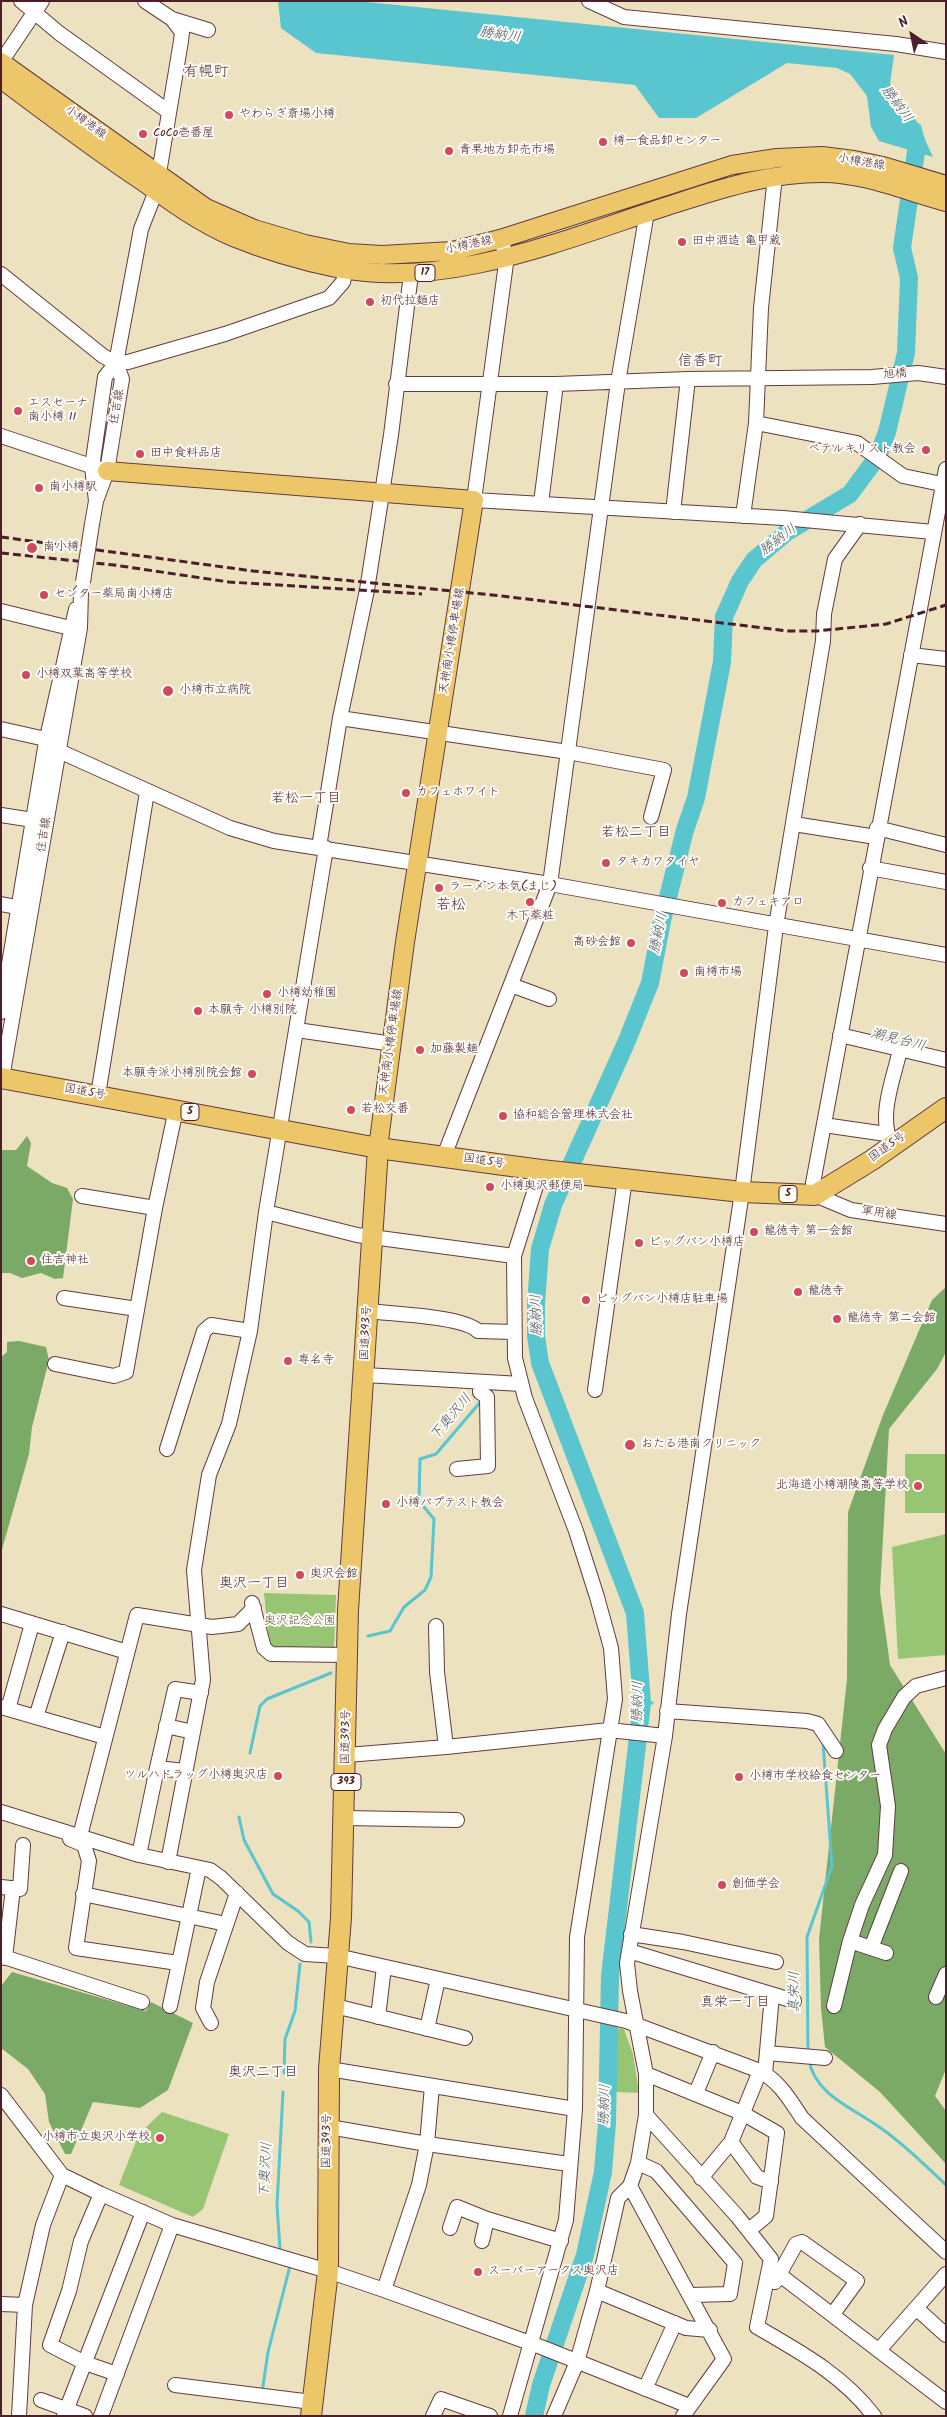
<!DOCTYPE html>
<meta charset="utf-8">
<style>
body{margin:0}
#map{position:relative;width:947px;height:2417px;overflow:hidden;background:#ece2c0;font-family:Kalam,sans-serif}
canvas{display:block}
.frame{position:absolute;inset:0;border:2px solid #4a1f2b;pointer-events:none}
.north{position:absolute;left:887px;top:10px;width:50px;height:50px;-webkit-text-stroke:4px #fdfcf7;paint-order:stroke;rotate:326deg;font-size:14px;font-weight:700;line-height:20px;text-align:center;color:#4a1f2b}
.north::after{content:'';display:block;margin:auto;width:18px;height:22px;background:#4a1f2b;clip-path:polygon(50% 0,100% 100%,50% 72%,0 100%)}
</style>
<div id="map">
<canvas width="947" height="2417"></canvas>
<div class="frame"></div>
<div class="north">N</div>
</div>
<script>
const c = document.querySelector('canvas').getContext('2d');
c.lineJoin = 'round';
function fillPath(path, color) { c.fillStyle = color; c.fill(path, 'evenodd'); }
function stroke(path, color, width, dash) { c.strokeStyle = color; c.lineWidth = width; c.lineCap = dash ? 'butt' : 'round'; c.setLineDash(dash || []); c.stroke(path); }
function drawText(font, color, halo, rows, align = 'center') {
  c.font = font + ' Kalam,"Klee One",sans-serif'; c.lineWidth = 4; c.setLineDash([]); c.textBaseline = 'middle'; c.strokeStyle = halo; c.fillStyle = color; for (const [text, x, y, turn = 0] of rows) {
    c.save(); c.translate(x, y); c.rotate((+turn || 0) * Math.PI / 180); c.textAlign = isNaN(turn) ? turn : align; if (halo) c.strokeText(text, 0, 0); c.fillText(text, 0, 0); c.restore();
  }
}
fillPath(new Path2D(`
 M 905,1454 L 946,1454 L 946,1513 L 905,1513 Z
 M 946,1534 L 946,1655 L 898,1659 L 892,1547 Z
 M 264,1593 L 336,1595 L 334,1650 L 275,1648 L 269,1642 Z
 M 617,2028 L 624,2029 L 633,2054 L 639,2093 L 616,2092 Z
 M 162,2112 L 229,2134 L 203,2209 L 193,2217 L 119,2185 L 139,2134 Z`), '#98c573');
fillPath(new Path2D(`
 M 27,1136 L 31,1143 L 27,1166 L 52,1183 L 67,1188 L 73,1199 L 63,1278 L 55,1279 L 41,1273 L 22,1278 L 10,1273 L 1,1273 L 1,1150 L 16,1150 Z
 M 946,1287 L 946,1352 L 937,1369 L 889,1429 L 880,1592 L 890,1665 L 946,1754 L 946,2069 L 935,2096 L 946,2111 L 946,2164 L 880,2092 L 825,2047 L 821,2008 L 819,1939 L 847,1679 L 848,1512 L 883,1415 L 932,1300 Z
 M 19,1341 L 46,1347 L 49,1360 L 32,1427 L 29,1454 L 1,1553 L 1,1357 L 7,1352 L 7,1342 Z
 M 12,1972 L 146,2011 L 151,2002 L 193,2023 L 168,2090 L 140,2108 L 93,2102 L 71,2154 L 65,2154 L 49,2122 L 45,2094 L 28,2069 L 1,2048 L 1,1986 Z`), '#7aaa65');
fillPath(new Path2D(`
 M 278,1 L 357,1 L 894,55 L 890,84 L 913,114 L 933,157 L 879,141 L 871,127 L 867,96 L 850,74 L 837,68 L 787,63 L 696,118 L 659,118 L 635,85 L 316,53 L 281,28 Z`), '#58c5cf');
stroke(new Path2D(`
 M 368,1636 L 390,1631 L 404,1607 L 425,1590 L 431,1577 L 434,1519 L 419,1501 L 420,1459 L 436,1454 L 482,1400
 M 642,1703 L 652,1703
 M 250,1753 L 260,1706 L 267,1699 L 331,1673
 M 239,1817 L 244,1840 L 273,1894 L 298,1911 L 309,1922 L 311,1942
 M 808,2054 L 807,1937 L 832,1866 L 823,1742
 M 809,2060 C 815,2096 856,2109 882,2129 C 905,2145 926,2166 946,2185
 M 284,2073 L 285,2039 L 295,2011 L 300,1964
 M 280,2249 L 277,2205 L 283,2092
 M 262,2393 L 268,2352 L 290,2266`), '#58c5cf', 3);
stroke(new Path2D(`
 M 534,2416 L 541,2385 L 585,2255 L 603,2172 L 607,2123 L 610,1976 L 642,1703 L 635,1613 L 540,1363 L 536,1336 L 536,1304 L 540,1249 L 553,1205 L 626,1043 L 650,983 L 662,921 L 685,830 L 696,798 L 722,662 L 724,617 L 740,581 L 754,560 L 787,532 L 850,494 L 878,456 L 887,432 L 906,353 L 909,278 L 902,248 L 917,145 L 913,130`), '#58c5cf', 18);
const minor = new Path2D(`
 M 21,1 L 59,33 L 169,112
 M 589,1 L 624,17 L 896,44 L 946,52
 M 172,19 L 208,30
 M 1,62 L 42,1
 M 500,239 L 507,256 L 474,500 L 783,518 L 933,532
 M 1,274 L 103,356 L 116,363 L 128,362 L 225,334 L 329,298 L 343,282 L 348,261
 M 396,384 L 556,384 L 688,379 L 872,377 L 918,373 L 946,377
 M 756,423 L 857,443 L 903,476 L 946,485
 M 1,436 L 100,469
 M 946,469 L 813,1183 L 815,1195 L 851,1210 L 946,1224
 M 96,501 L 92,467 L 105,377 L 116,363 L 141,229 L 156,191 L 181,41 L 182,32 L 172,19 L 145,1
 M 541,503 L 556,384
 M 673,512 L 688,379
 M 743,516 L 756,423 L 761,308 L 775,176
 M 92,524 L 96,501 L 107,471 L 122,379 L 116,363
 M 1,611 L 70,628
 M 911,655 L 946,659
 M 340,718 L 568,752 L 664,770 L 651,817
 M 1,729 L 41,738 L 59,751 L 230,828 L 274,841 L 550,884 L 946,955
 M 1,815 L 33,820
 M 794,824 L 876,837
 M 877,828 L 946,845
 M 319,847 L 340,718 L 367,590 L 391,435 L 411,274
 M 870,868 L 946,882
 M 1,904 L 27,909
 M 511,985 L 549,999
 M 1,1012 L 46,742 L 76,609
 M 297,1030 L 393,1044
 M 840,1035 L 946,1060
 M 2,1078 L 80,628 L 81,592
 M 98,1095 L 147,792
 M 824,1125 L 886,1134
 M 892,1144 C 877,1118 894,1077 900,1050
 M 444,1156 L 550,884 L 618,382 L 647,212
 M 82,1196 L 155,1208
 M 266,1212 L 357,1235 L 514,1256
 M 64,1298 L 137,1309
 M 368,1311 C 391,1314 463,1316 478,1331 L 514,1332
 M 55,1364 L 114,1376 L 126,1372 L 155,1208 L 176,1109
 M 365,1375 L 521,1384
 M 595,1390 L 625,1179
 M 167,1449 L 204,1331 L 211,1325 L 250,1331
 M 457,1469 L 488,1466 L 487,1397 L 480,1392 L 481,1383
 M 252,1603 L 264,1648 L 271,1654 L 347,1655
 M 1,1614 L 127,1652
 M 436,1626 L 437,1672 L 446,1747
 M 1,1707 L 105,1737
 M 8,1709 L 32,1624
 M 667,1711 L 807,1721 L 818,1724 L 836,1751
 M 36,1717 L 63,1632
 M 166,1726 L 193,1732
 M 347,1755 L 446,1747 L 609,1730 L 665,1736
 M 157,1768 L 175,1689 L 201,1693
 M 1,1812 L 139,1855 L 210,1870 L 221,1878 L 288,1943 L 305,1954 L 337,1956 L 626,2021 L 760,2071 C 780,2082 790,2100 802,2118 L 946,2252
 M 345,1818 L 457,1820
 M 80,1836 L 137,1615 L 212,1627 L 238,1624 L 254,1608
 M 70,1839 L 84,1845 L 89,1861 L 76,1948 L 178,1963
 M 139,1855 L 157,1768 L 185,1771
 M 168,1862 L 203,1680 L 194,1570 L 209,1475 L 229,1424 L 250,1331 L 266,1212 L 326,848
 M 1,1887 L 20,1889 L 23,1845
 M 83,1894 L 226,1924
 M 631,1934 L 683,1942 L 776,1962
 M 871,1948 L 901,1871
 M 629,1951 L 794,2001
 M 886,1953 L 850,1941 L 862,1905 L 885,1855 L 888,1806 L 879,1745 L 885,1729 L 904,1697 L 916,1686 L 946,1678
 M 1,1956 L 142,2002
 M 5,1958 L 13,1888
 M 936,1997 L 946,1974
 M 170,2006 L 199,1868
 M 335,2006 L 465,2038
 M 834,2006 L 850,1941
 M 378,2017 L 384,1967
 M 211,2023 L 203,2008 L 207,1982 L 237,1893
 M 427,2029 L 438,1979
 M 767,2053 L 825,2058
 M 329,2069 L 575,2109
 M 646,2074 L 742,2113 L 777,2133 L 766,2216 L 749,2230
 M 765,2074 L 772,1995
 M 696,2093 L 713,2052
 M 1,2095 L 62,2175 L 101,2194 L 172,2225 L 328,2271 L 384,2290 L 541,2347 L 689,2406
 M 646,2115 L 737,2216 L 771,2259 L 757,2327 C 800,2352 843,2375 874,2416
 M 329,2127 L 427,2144 L 569,2164
 M 731,2142 L 757,2177 L 771,2182
 M 638,2163 L 656,2171 L 735,2263 L 730,2294 L 691,2295
 M 701,2178 L 731,2142 L 760,2071
 M 630,2186 L 724,2359 L 683,2416
 M 101,2194 L 81,2241 L 69,2291 L 50,2345 L 85,2363 L 117,2374
 M 450,2228 L 457,2207 L 487,2219
 M 482,2241 L 487,2219 L 561,2241
 M 780,2275 L 946,2402
 M 775,2282 L 796,2244 L 802,2242 L 857,2281 L 833,2314
 M 384,2290 L 419,2185 L 427,2144 L 432,2086
 M 597,2291 L 686,2328 L 710,2330
 M 1,2304 L 25,2305
 M 916,2308 L 946,2335
 M 879,2350 L 946,2274
 M 175,2385 L 312,2402
 M 645,2389 L 675,2323
 M 41,2400 L 85,2416
 M 19,2416 L 25,2305 L 43,2225 L 62,2175
 M 64,2416 L 143,2212
 M 101,2416 L 172,2225
 M 433,2416 L 441,2399 L 490,2416
 M 510,2416 L 566,2220 L 575,2109 L 577,1937 L 615,1699 L 611,1648 L 597,1597 L 576,1531 L 525,1398 L 515,1358 L 514,1256 L 541,1170
 M 554,2416 L 577,2362 L 597,2291 L 618,2198 L 630,2186 L 638,2163 L 646,2115 L 646,2074 L 630,1991 L 627,1963 L 665,1736 L 679,1614 L 742,1192 L 776,926 L 823,641 L 824,614 L 835,559 L 860,524`);
const major = new Path2D(`
 M 1,62 L 206,208 L 254,229 L 305,244 L 349,253 L 382,255 L 452,251 L 500,239 L 732,165 L 777,158 L 822,156 L 854,160 L 883,166 L 946,185
 M 1,79 C 48,114 94,149 142,181 C 171,202 200,223 233,237 C 265,250 302,261 336,268 C 451,291 574,235 683,201 C 729,186 773,173 822,173 C 865,173 905,191 946,202
 M 107,471 L 474,500 L 405,942 L 378,1148`);
const highway = new Path2D(`
 M 1,1078 L 378,1148 L 541,1170 L 742,1192 L 815,1195 L 872,1160 L 946,1108
 M 311,2416 L 328,2271 L 329,2069 L 341,1918 L 348,1610 L 378,1148`);
stroke(minor, '#623c41', 16);
stroke(major, '#623c41', 20);
stroke(highway, '#623c41', 22);
stroke(minor, '#fff', 14);
stroke(major, '#ecc669', 18);
stroke(highway, '#ecc669', 20);
stroke(new Path2D(`
 M 1,537 L 253,571 L 502,596 L 788,631 L 817,631 L 886,624 L 946,605
 M 1,553 L 114,565 L 229,582 L 422,594`), '#4a1f2b', 3, [8, 4]);
const minorBridge = new Path2D(`
 M 83,582 L 92,524`);
stroke(minorBridge, '#623c41', 16, []);
stroke(minorBridge, '#fff', 14);
for (const [x, y, r, color] of [
 [229,115,5,"#d1495b"],
 [143,134,5,"#d1495b"],
 [603,142,5,"#d1495b"],
 [449,151,5,"#d1495b"],
 [682,242,5,"#d1495b"],
 [370,302,5,"#d1495b"],
 [18,411,5,"#d1495b"],
 [926,450,5,"#d1495b"],
 [140,454,5,"#d1495b"],
 [39,488,5,"#d1495b"],
 [32,548,6,"#d1495b"],
 [44,595,5,"#d1495b"],
 [26,675,5,"#d1495b"],
 [168,691,6,"#d1495b"],
 [406,793,5,"#d1495b"],
 [606,863,5,"#d1495b"],
 [439,888,5,"#d1495b"],
 [530,902,5,"#d1495b"],
 [722,903,5,"#d1495b"],
 [631,943,5,"#d1495b"],
 [684,973,5,"#d1495b"],
 [267,994,5,"#d1495b"],
 [198,1011,5,"#d1495b"],
 [420,1050,5,"#d1495b"],
 [252,1074,5,"#d1495b"],
 [351,1110,5,"#d1495b"],
 [503,1116,5,"#d1495b"],
 [490,1187,5,"#d1495b"],
 [754,1232,5,"#d1495b"],
 [639,1243,5,"#d1495b"],
 [31,1261,5,"#d1495b"],
 [798,1292,5,"#d1495b"],
 [586,1300,5,"#d1495b"],
 [837,1319,5,"#d1495b"],
 [288,1361,5,"#d1495b"],
 [630,1445,6,"#d1495b"],
 [918,1486,5,"#d1495b"],
 [386,1504,5,"#d1495b"],
 [300,1575,5,"#d1495b"],
 [278,1776,5,"#d1495b"],
 [739,1777,5,"#d1495b"],
 [722,1885,5,"#d1495b"],
 [160,2138,5,"#d1495b"],
 [478,2272,5,"#d1495b"]
]) { const dot = new Path2D(); dot.arc(x, y, r, 0, 2 * Math.PI); c.fillStyle = color; c.fill(dot); stroke(dot, '#fdfcf7', 2); }
for (const [x, y, w] of [
 [425,273,20],
 [190,1112,18],
 [788,1194,18],
 [346,1782,30]
]) { const box = new Path2D(); box.roundRect(x - w / 2, y - 8.5, w, 17, 4); c.fillStyle = '#fdfcf7'; c.fill(box); stroke(box, '#4a1f2b', 1); }
drawText('bold 11px', '#4a1f2b', null, [
 ["17",425,273],
 ["5",190,1112],
 ["5",788,1194],
 ["393",346,1782]
]);
drawText('12px', '#4a1f2b', '#fdfcf7', [
 ["やわらぎ斎場小樽",239,115],
 ["CoCo壱番屋",153,134],
 ["樽一食品卸センター",613,142],
 ["青果地方卸売市場",459,151],
 ["田中酒造 亀甲蔵",692,242],
 ["初代拉麵店",380,302],
 ["エスセーナ",28,404],
 ["南小樽 II",28,418],
 ["べテルキリスト教会",916,450,"right"],
 ["田中食料品店",150,454],
 ["南小樽駅",49,488],
 ["南小樽",43,548],
 ["センター薬局南小樽店",54,595],
 ["小樽双葉高等学校",36,675],
 ["小樽市立病院",179,691],
 ["カフェホワイト",416,793],
 ["タキカワタイヤ",616,863],
 ["ラーメン本気(まじ)",449,888],
 ["カフェキアロ",732,903],
 ["木下薬粧",530,917,"center"],
 ["高砂会館",621,943,"right"],
 ["南樽市場",694,973],
 ["小樽幼稚園",277,994],
 ["本願寺 小樽別院",208,1011],
 ["加藤製麺",430,1050],
 ["本願寺派小樽別院会館",242,1074,"right"],
 ["若松交番",361,1110],
 ["協和総合管理株式会社",513,1116],
 ["小樽奥沢郵便局",500,1187],
 ["龍徳寺 第一会館",764,1232],
 ["ビッグバン小樽店",649,1243],
 ["住吉神社",41,1261],
 ["龍徳寺",808,1292],
 ["ビッグバン小樽店駐車場",596,1300],
 ["龍徳寺 第二会館",847,1319],
 ["専名寺",298,1361],
 ["おたる港南クリニック",641,1445],
 ["北海道小樽潮陵高等学校",908,1486,"right"],
 ["小樽バプテスト教会",396,1504],
 ["奥沢会館",310,1575],
 ["ツルハドラッグ小樽奥沢店",268,1776,"right"],
 ["小樽市学校給食センター",749,1777],
 ["創価学会",732,1885],
 ["小樽市立奥沢小学校",150,2138,"right"],
 ["スーパーアークス奥沢店",488,2272]
], 'left');
drawText('12px', '#4a1f2b', '#fdfcf7', [
 ["小樽港線",85,123,36],
 ["小樽港線",861,163,10],
 ["小樽港線",469,246,-12],
 ["旭橋",895,375,-5],
 ["住吉線",118,407,-80],
 ["天神南小樽停車場線",453,641,-81],
 ["住吉線",45,835,-81],
 ["天神南小樽停車場線",392,1042,-82],
 ["国道5号",85,1093,10],
 ["国道5号",888,1148,-36],
 ["国道5号",484,1162,9],
 ["軍用線",879,1214,9],
 ["国道393号",367,1333,-87],
 ["国道393号",347,1737,-89],
 ["国道393号",328,2141,-89]
]);
drawText('12px', '#655944', '#fdfcf7', [
 ["奥沢記念公園",300,1622]
]);
drawText('italic 14px', '#4f5964', '#fdfcf7', [
 ["勝納川",500,36,8],
 ["勝納川",896,105,53],
 ["勝納川",779,541,-37],
 ["勝納川",660,933,-78],
 ["潮見台川",898,1041,14],
 ["勝納川",538,1315,-92],
 ["下奥沢川",452,1418,-50],
 ["勝納川",639,1702,-89],
 ["真栄川",796,1992,-90],
 ["勝納川",606,2105,-88],
 ["下奥沢川",267,2170,-87]
]);
drawText('14px', '#4a1f2b', '#fdfcf7', [
 ["若松一丁目",306,800],
 ["若松二丁目",636,834],
 ["奥沢一丁目",254,1585],
 ["真栄一丁目",735,2004],
 ["奥沢二丁目",263,2074]
]);
drawText('15px', '#4a1f2b', '#fdfcf7', [
 ["有幌町",206,73],
 ["信香町",700,362],
 ["若松",451,906]
]);
</script>
